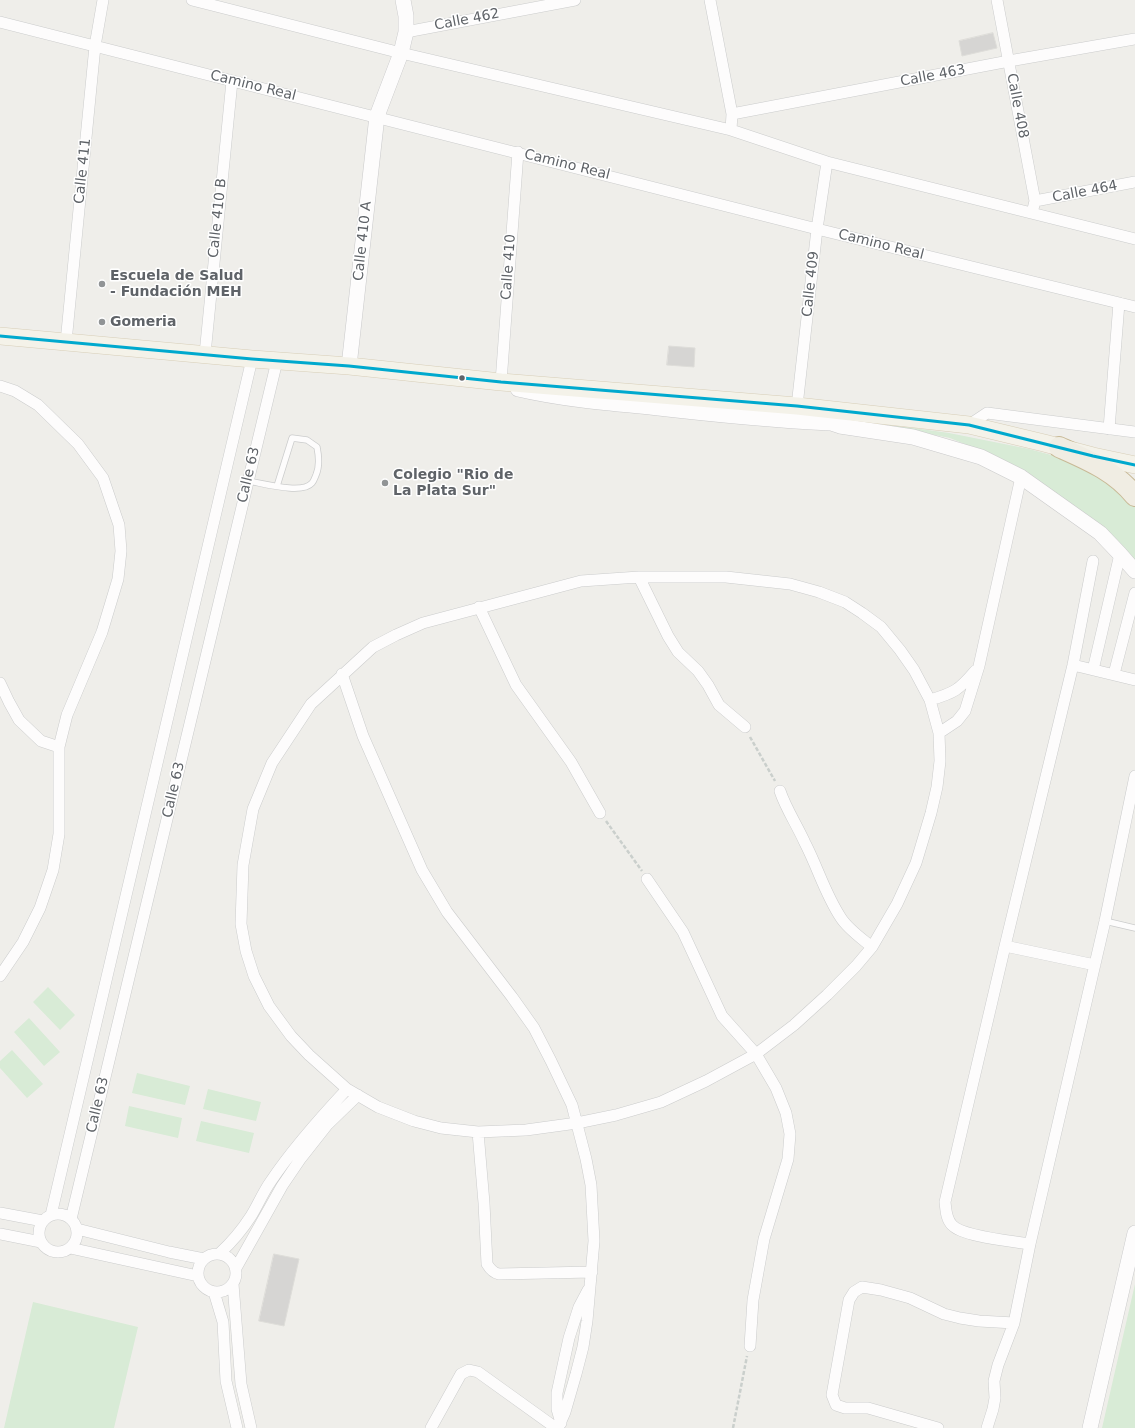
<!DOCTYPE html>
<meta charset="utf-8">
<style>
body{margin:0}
canvas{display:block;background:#efeeea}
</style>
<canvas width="1135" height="1428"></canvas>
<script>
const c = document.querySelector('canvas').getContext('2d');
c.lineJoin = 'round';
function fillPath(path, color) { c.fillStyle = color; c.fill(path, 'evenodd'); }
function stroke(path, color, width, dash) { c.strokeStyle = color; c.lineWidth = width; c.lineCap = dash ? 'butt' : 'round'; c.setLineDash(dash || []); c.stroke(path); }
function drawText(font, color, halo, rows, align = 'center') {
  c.font = font + ' "DejaVu Sans",sans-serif'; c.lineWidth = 3; c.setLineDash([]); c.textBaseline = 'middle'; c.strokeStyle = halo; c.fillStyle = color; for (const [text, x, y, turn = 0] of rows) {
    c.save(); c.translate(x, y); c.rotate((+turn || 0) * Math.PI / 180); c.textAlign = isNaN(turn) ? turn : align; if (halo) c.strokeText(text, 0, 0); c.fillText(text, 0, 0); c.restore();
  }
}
fillPath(new Path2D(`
 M 864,421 L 949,433 L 1029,449 L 1066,459 L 1121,488 L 1135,506 L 1135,562 L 998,458 L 950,438 Z
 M 48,987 L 75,1015 L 60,1030 L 33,1002 Z
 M 29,1018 L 60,1052 L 44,1066 L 14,1032 Z
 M 12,1050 L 43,1084 L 27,1098 L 0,1068 L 0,1061 Z
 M 137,1073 L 190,1086 L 185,1105 L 132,1093 Z
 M 208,1089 L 261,1102 L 256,1121 L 203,1109 Z
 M 129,1106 L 182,1118 L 178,1138 L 125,1126 Z
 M 201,1121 L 254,1133 L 249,1153 L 196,1141 Z
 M 1135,1284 L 1135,1428 L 1102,1428 Z
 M 33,1302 L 138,1327 L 114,1428 L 4,1428 Z`), '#d8ebd6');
const building = new Path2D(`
 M 993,33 L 997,48 L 962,56 L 959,41 Z
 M 669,346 L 695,348 L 694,367 L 667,365 Z
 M 274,1254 L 299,1259 L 284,1326 L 259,1321 Z`);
fillPath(building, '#d6d5d3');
stroke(building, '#deddd9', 1);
const lane = new Path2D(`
 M 248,481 C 262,483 302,495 312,483 C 314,481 315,477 316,475 C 320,466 319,457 317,447 L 307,440 L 292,438 L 277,486
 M 1105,921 L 1135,928`);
const street = new Path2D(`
 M 192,0 L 401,53 L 731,130 L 827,162 L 1135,239
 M 710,0 L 732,114 L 731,130
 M 997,0 L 1035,201 L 1032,213
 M 0,22 L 817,229 L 1135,307
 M 406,32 L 575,0
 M 732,114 L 1009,61 L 1135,39
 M 1035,201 L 1135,182
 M 66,342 L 95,46 L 103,0
 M 205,354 L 232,81
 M 501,382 L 518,152
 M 0,386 L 15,391 L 38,405 L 78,444 L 103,478 L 119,525 L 121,551 L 118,579 L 102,632 L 67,715 L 59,747 L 59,834 L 53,870 L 40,908 L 23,942 L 0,976
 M 797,406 L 817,229 L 827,162
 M 969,425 L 987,413 L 1135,432
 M 1109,429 L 1119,303
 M 639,577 L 726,577 L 790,584 L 819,592 L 845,602 L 862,613 L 881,627 L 900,650 L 914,670 L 930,700 L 939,733 L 940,761 L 937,787 L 931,813 L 916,863 L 897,904 L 872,947 L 856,966 L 827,995 L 794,1025 L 756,1054 L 706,1081 L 661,1102 L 616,1115 L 577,1123 L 526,1130 L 478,1132 L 441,1128 L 414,1121 L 378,1107 L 347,1089 L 309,1055 L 291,1036 L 269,1006 L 254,976 L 246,951 L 241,924 L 243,865 L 253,809 L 272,763 L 311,704 L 373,647 L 396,635 L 423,623 L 581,581 Z
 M 639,577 L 668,636 L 678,652 L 698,671 L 708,685 L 719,705 L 745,727
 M 479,607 L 516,685 L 571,762 L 600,813
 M 1073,665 L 1135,680
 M 1093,670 L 1120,554
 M 342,674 L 363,736 L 422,870 L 447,912 L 512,997 L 534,1028 L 551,1061 L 572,1105 L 586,1159 L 591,1185 L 594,1241 L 587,1321 L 583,1347 L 576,1374 L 565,1412 L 558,1428
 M 1114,674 L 1135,593
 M 0,683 L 9,702 L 19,720 L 41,741 L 59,747
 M 930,700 C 954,693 959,690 975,671
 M 939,733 L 957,721 L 965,711 L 979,666 L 1021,477
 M 780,791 C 786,809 797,825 805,843 C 818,868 825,894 841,918 C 848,929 861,938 872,947
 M 647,879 L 683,932 L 722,1016 L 756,1054 L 776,1088 L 786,1113 L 790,1134 L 788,1159 L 764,1239 L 753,1300 L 750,1346
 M 1005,946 L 1095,965
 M 478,1132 L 484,1203 L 487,1264 C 490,1269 493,1273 499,1274 L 592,1272
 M 0,1213 L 43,1221
 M39 1233a19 19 0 1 1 38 0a19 19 0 1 1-38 0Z
 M 51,1215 L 252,359
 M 71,1219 L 277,361
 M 77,1229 L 169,1252 L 204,1259
 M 0,1234 L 41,1242
 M 1030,1244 C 1013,1241 963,1237 952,1225 C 946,1219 946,1210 945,1202 L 1005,946 L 1073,665 L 1093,561
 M 70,1248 L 198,1276
 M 220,1253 C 232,1242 242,1230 251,1216 C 258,1205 263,1192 271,1181 C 293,1148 320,1118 347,1089
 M198 1273a19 19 0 1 1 38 0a19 19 0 1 1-38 0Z
 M 236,1268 L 282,1186 L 301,1158 L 327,1125 L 358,1095
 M 233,1284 L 241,1384 L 251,1428
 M 214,1292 L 223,1322 L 226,1381 L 237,1428
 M 561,1423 L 557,1409 L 557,1393 L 569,1338 L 579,1307 L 588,1290
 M 431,1428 L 461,1374 L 469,1370 L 478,1372 L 556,1428
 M 938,1428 L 868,1408 L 845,1408 L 836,1405 L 832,1395 L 849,1300 L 854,1292 L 862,1287 L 881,1290 L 910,1298 L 944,1314 L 960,1318 L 979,1321 L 1014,1323
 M 987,1428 L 993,1409 L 995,1398 L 994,1381 L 998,1365 L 1014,1323 L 1030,1244 L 1105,921 L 1135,776`);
const secondary = new Path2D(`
 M 349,366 L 377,116 L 401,53 L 406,32 L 406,16 L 403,0
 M 518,389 C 561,399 606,403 650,407 C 710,414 770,420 831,423
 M 825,410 L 831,423 L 840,426 L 913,437 L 981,457 L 1021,477 L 1100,533 L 1120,554 L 1135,571
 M 1090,1428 L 1135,1233`);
const primary = new Path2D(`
 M 0,336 L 252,359 L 349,366 L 501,382 L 797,406 L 969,425 L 1044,443 L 1093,456 L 1135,465`);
const highway = new Path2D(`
 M 1059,447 C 1088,460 1115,471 1135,496`);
stroke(lane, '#cbcccc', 7);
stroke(street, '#cbcccc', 12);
stroke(secondary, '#cacacb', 16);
stroke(primary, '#d7ceb8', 18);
stroke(highway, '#c8b996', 22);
stroke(new Path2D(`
 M 750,737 L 775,781
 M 606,821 L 642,871
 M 733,1428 L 747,1356`), '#cacfcc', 2.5, [4, 2]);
stroke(lane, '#fdfcfc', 5.5);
stroke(street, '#fdfcfc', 11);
stroke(secondary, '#fdfcfc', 15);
stroke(primary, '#f4f2e9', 17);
stroke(highway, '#f0ede3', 20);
stroke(new Path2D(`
 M 0,336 L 252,359 L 349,366 L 501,382 L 797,406 L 969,425 L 1093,456 L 1135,465`), '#00a9ce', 3);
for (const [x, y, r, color] of [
 [102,284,4,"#919496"],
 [102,322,4,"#919496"],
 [462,378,3.5,"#5f6368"],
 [385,483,4,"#919496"]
]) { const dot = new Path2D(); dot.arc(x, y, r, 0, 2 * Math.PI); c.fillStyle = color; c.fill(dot); stroke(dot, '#fff', 1.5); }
drawText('14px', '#5f6368', '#fff', [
 ["Calle 462",467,20,-11],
 ["Calle 463",933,76,-11],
 ["Camino Real",253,86,14],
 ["Calle 408",1017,106,79],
 ["Camino Real",567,165,14],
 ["Calle 411",83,171,-84],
 ["Calle 464",1085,192,-11],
 ["Calle 410 B",218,218,-84],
 ["Calle 410 A",363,241,-84],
 ["Camino Real",881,245,14],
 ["Calle 410",509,267,-86],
 ["Calle 409",811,284,-84],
 ["Calle 63",249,475,-77],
 ["Calle 63",174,790,-77],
 ["Calle 63",98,1105,-77]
]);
drawText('bold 14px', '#5f6368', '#fff', [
 ["Escuela de Salud",110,276],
 ["- Fundación MEH",110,292],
 ["Gomeria",110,322],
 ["Colegio \"Rio de",393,475],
 ["La Plata Sur\"",393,491]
], 'left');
</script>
